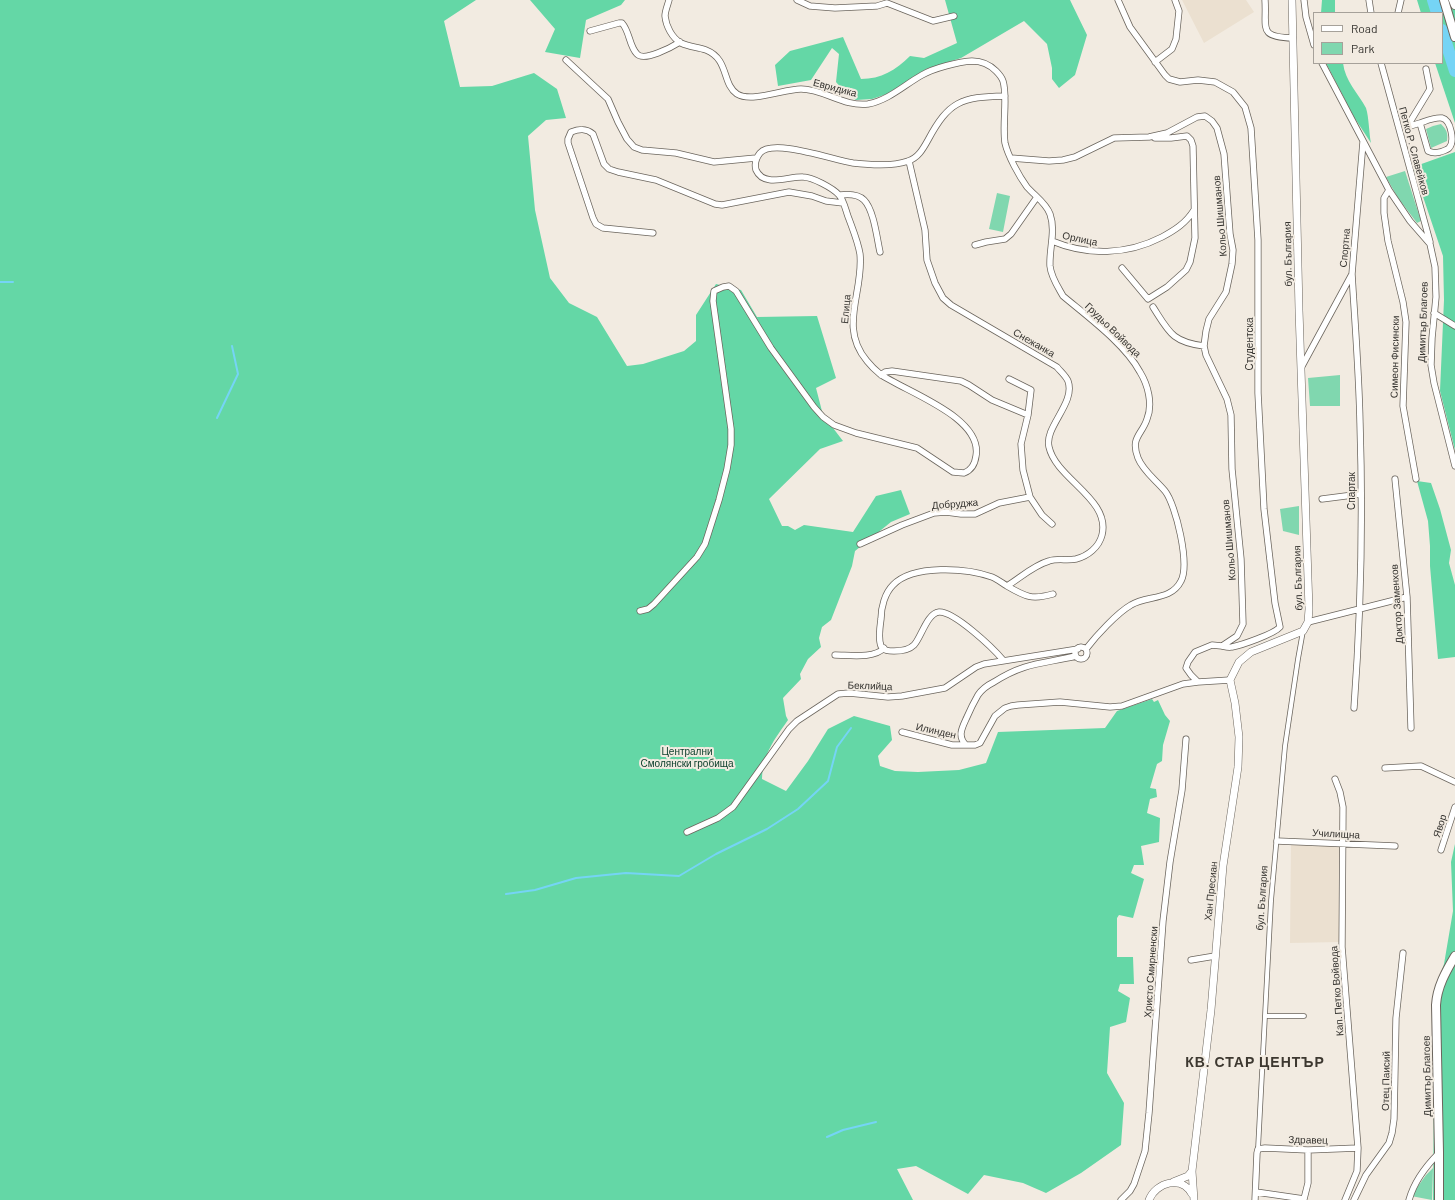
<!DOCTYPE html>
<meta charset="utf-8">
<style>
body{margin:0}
#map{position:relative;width:1455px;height:1200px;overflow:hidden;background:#f2ebe1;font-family:Barlow,sans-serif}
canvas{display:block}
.legend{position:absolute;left:1313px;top:12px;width:130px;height:52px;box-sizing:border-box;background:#f2ebe1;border:1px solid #a6a19a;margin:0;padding:5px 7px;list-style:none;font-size:12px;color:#35332f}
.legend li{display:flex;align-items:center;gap:8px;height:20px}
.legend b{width:20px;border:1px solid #a6a19a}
</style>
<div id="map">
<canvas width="1455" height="1200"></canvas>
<ul class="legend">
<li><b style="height:5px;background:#fff"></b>Road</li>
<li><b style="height:11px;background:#80d7af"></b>Park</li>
</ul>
</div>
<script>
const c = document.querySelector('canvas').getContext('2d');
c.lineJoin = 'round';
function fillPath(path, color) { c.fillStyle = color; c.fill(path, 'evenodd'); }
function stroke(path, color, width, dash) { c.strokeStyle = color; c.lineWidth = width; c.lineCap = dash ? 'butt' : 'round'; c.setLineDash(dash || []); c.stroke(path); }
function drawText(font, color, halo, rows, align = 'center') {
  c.font = font + ' Barlow,sans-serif'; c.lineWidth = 4; c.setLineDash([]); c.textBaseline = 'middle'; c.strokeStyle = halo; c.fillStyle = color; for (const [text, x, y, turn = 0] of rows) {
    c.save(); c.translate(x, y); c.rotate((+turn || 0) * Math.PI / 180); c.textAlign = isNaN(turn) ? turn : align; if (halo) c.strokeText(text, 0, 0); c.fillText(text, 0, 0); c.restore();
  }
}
fillPath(new Path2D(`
 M 1182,0 L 1246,0 L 1254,12 L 1204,43 Z
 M 1291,844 L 1340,846 L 1340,942 L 1290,943 Z`), '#ebe0d0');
fillPath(new Path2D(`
 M 1441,124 C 1447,130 1448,133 1447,141 L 1431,148 L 1426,129 L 1433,126 Z
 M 1405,171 L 1421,221 L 1417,223 L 1398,198 L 1386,177 Z
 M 997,193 L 1010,196 L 1003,232 L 989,229 Z
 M 1340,375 L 1340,406 L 1310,406 L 1308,378 Z
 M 1299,506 L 1299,535 L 1283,531 L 1280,509 Z
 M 1433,1168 L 1432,1200 L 1411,1196 L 1426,1175 Z`), '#80d7af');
fillPath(new Path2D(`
 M 0,0 L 476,0 L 444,21 L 460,87 L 492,86 L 534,73 L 557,89 L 566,118 L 546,120 L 528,136 L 535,210 L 550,278 L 569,303 L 597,317 L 627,366 L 643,364 L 684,351 L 696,341 L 696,315 L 716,284 L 741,290 L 757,317 L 817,316 L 836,378 L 816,388 L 823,415 L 843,441 L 820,449 L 769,499 L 782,526 L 788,526 L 795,530 L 804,525 L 853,532 L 876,496 L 901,490 L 910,514 L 891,522 L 855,551 L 852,566 L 831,620 L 822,627 L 819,638 L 821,647 L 808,659 L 800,674 L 801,679 L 783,698 L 786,716 L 788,720 C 774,740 763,754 762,779 L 786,791 L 808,761 L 828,729 L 854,716 L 890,726 L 892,740 L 878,756 L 880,766 L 895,771 L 918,772 L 959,770 L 986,763 L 998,732 L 1105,728 L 1117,711 L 1152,699 L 1154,702 L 1158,700 L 1165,715 L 1170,721 L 1163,745 L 1162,761 L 1157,764 L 1150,788 L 1156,789 L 1157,797 L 1150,799 L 1147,813 L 1160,818 L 1159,842 L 1141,846 L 1144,865 L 1134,865 L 1131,873 L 1144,879 L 1133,918 L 1119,915 L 1117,918 L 1117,957 L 1133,957 L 1134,984 L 1120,984 L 1118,991 L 1130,998 L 1126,1022 L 1110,1027 L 1107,1073 L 1124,1103 L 1121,1145 L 1081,1173 L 1046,1193 L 1023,1183 L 984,1175 L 968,1194 L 916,1166 L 897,1169 L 913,1200 L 0,1200 Z
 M 530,0 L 625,0 L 621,5 L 586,20 L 580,58 L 545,52 L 555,29 Z
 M 945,0 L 1070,0 L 1087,35 L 1075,75 L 1059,88 L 1052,79 L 1052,68 L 1047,44 L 1024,21 L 961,58 L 926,69 L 887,94 L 872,99 L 856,100 L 842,89 L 836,82 L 839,54 L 832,48 L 811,80 L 778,86 L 775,65 L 790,51 L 843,37 L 861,79 C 881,79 896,70 910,56 L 924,58 L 957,43 Z
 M 1322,0 L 1335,0 L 1335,13 L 1321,13 Z
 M 1417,0 L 1455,0 L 1455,123 L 1435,63 L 1442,63 L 1442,13 L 1421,13 Z
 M 1326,63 L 1343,63 C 1345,81 1358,93 1366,108 C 1369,117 1369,134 1371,143 L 1354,117 Z
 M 1455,152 L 1455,450 L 1440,391 L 1444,300 L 1443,256 L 1413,167 Z
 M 1417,481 L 1431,483 L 1440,509 L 1451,550 L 1449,563 L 1455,585 L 1455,657 L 1438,659 L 1430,566 L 1430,546 L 1428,521 Z
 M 1455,844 L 1455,1200 L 1433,1200 L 1435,991 L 1444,964 L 1453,911 L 1451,862 Z`), '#64d7a6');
stroke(new Path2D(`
 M 0,282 L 13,282
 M 217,418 L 238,374 L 232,346
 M 506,894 L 535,890 L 576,878 L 626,873 L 679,876 L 716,854 L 767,829 L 798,809 L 828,781 L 837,747 L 851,728
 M 827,1137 L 843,1130 L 876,1122`), '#75d4f5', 2);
stroke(new Path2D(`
 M 1433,0 L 1437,13
 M 1442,30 L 1455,71`), '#75d4f5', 12);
const pedestrian = new Path2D(`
 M 1265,1016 L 1304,1016
 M 1258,1149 L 1271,901 L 1285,746 L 1298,659 L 1303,631`);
const minor = new Path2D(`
 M 669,0 C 668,4 665,11 665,16 C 666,26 672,38 681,43 C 689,47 698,47 706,50 C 729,59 722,84 737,94 C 752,103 784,89 801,89 C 824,89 844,107 868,104 C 889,100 904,85 922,75 C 934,68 958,62 972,61 C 981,61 990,65 996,71 C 998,73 1002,78 1003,81 C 1008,97 1002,124 1005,143 C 1008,156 1019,176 1027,187 C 1035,196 1046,203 1050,214 C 1056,231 1049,249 1050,266 C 1051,277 1058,287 1063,296 C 1088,317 1125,344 1140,372 C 1148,385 1153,404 1147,419 C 1142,435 1130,437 1138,458 C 1143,471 1156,480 1165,491 C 1176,505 1190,564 1181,581 C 1171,601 1147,595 1131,605 C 1117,613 1096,636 1086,649
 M 797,0 L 810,6 L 835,8 L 877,6 L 887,3 L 933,21 L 954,16
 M 1118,0 L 1130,27 L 1165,75 L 1169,79 L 1180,82 L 1198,80 L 1215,82 L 1233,92 L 1245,107 L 1251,128 L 1258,240 L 1258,393 L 1264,509 L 1275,603 L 1280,627 C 1274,634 1242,645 1232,647 C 1229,648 1226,647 1222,646
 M 1265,0 C 1267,28 1257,37 1293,38
 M 1304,0 L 1306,17 L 1314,45
 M 1369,0 L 1371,13
 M 1398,13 L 1401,0
 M 590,31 L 619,23 L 622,23 C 630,32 629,46 637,54 C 644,62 672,47 680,42
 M 566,60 L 608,99 L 618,122 L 627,139 L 634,147 L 642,150 L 676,153 L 714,162 L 756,158
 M 1155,62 L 1172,49 L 1176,39 L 1179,11 L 1175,0
 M 1322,63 L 1389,190 L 1410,221 L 1430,244 L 1435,267 L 1436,297 L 1432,338 L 1431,365 L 1434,383 L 1455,466
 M 1381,63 L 1430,242
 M 1407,127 L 1420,123 L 1428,151 C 1432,153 1436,153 1440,152 C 1443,151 1447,150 1449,148 C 1455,142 1451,120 1442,118 C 1435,117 1426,121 1420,123
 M 1407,127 L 1430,89 L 1426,69
 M 1011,158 L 1049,161 L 1063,160 L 1075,157 L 1114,138 L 1149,137 L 1167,133 L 1197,117 L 1205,116 L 1212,121 L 1217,128 L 1224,154 L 1230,234 L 1233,250 L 1232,264 L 1226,292 L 1209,319 L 1206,331 L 1204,346 L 1206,355 L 1227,399 L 1231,415 L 1232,469 L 1241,559 L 1243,624 L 1237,636 L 1222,646 L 1212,645 L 1195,652 L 1188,662 L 1186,668 L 1191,675 L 1198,682 L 1230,680
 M 909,161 L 925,230 L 927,260 L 935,283 L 943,298 L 951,305 L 1057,367 C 1060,371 1066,376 1068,381 C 1076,403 1044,427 1049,447 C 1056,479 1111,499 1102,535 C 1099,547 1088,556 1076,559 C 1067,561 1058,558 1049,561 C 1034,565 1020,578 1007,586 C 1002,583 997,579 992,577 C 967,568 913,564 893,585 C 885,593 881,607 881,619 C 880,626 878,639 881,646 C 884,651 889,651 894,651 C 900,651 909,650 914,645 C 921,638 927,613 939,612 C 954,611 993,648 1003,660
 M 1389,190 L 1384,198 L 1384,213 L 1388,241 L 1403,302 L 1406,322 L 1403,406 L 1416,479
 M 840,195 C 848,194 858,194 864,200 C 874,210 877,239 880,252
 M 653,233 L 603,228 L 596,224 L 593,218 L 568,143 L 568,139 L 571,132 C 579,129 586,128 593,134 L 604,164 L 609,169 L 618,172 L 656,180 L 715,204 L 722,205 L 789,192 L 812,196 L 826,201 L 843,203
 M 1052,241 C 1088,256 1127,255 1162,237 C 1175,230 1186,223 1194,210
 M 975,245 L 986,242 L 1005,239 L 1011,234 L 1037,197
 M 1122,268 L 1148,299 L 1167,287 L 1186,270 L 1190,262 L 1195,238 L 1193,146 L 1191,140 L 1187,136 L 1171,138 L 1155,138
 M 1352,274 C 1355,324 1359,373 1360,423 C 1363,517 1361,613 1354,708
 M 1153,307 C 1169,332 1172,342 1204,346
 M 1434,313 L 1455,326
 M 1301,368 L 1352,274 L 1363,142
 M 881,375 L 885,372 L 892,371 L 961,381 L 969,385 L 992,400 L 1028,415
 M 1009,379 L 1031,390 L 1028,415 L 1021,444 L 1023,470 L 1030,497 L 1042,515 L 1052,524
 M 1395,479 L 1407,597 L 1411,728
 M 1322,499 L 1361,494
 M 860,544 L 902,525 L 934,513 L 946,512 L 961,514 L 975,514 L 999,503 L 1030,497
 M 1007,586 C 1026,597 1032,600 1053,594
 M 640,611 L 648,609 L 654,604 L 697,557 L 705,544 L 719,500 L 727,469 L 731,445 L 731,429 L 713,301 L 714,291 L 723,287 L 729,286 L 736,291 L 771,348 L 814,407 L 823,417 L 834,425 L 856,433 L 917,448 L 953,472 L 964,473 C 972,470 975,464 976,456 C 983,417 906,392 880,374 C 875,370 871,366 867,361 C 838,327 864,292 860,254 C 858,242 853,230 849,219 C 846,212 844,200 839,195 C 833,188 812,177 803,177 C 789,176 764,188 756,170 C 754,163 756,158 760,153 C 773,138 833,160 853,163 C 870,165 892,167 908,161 C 918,158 923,149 928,140 C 949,101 961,97 1005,96
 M 1308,622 L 1407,597
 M1075 653a6 6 0 1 1 12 0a6 6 0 1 1-12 0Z
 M 835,655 C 849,655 874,659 884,648
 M 1076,656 C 1043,664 1025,662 994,682 C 988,685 982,689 978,695 C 974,702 970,710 967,717 C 962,728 957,736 966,745 L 975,745 L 980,743 L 995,716 L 1005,708 L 1011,706 L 1018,705 L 1060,702 L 1110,707 L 1122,706 L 1183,684 L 1198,682
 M 902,732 L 952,745 L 966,745
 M 1385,768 L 1421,766 L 1455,782
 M 1335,779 L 1340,792 L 1343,807 L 1342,947 L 1358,1148 L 1357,1171 L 1345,1200
 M 687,832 L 718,818 L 733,807 L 789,729 L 797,721 L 838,694 L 849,693 L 888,697 L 902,696 L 945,688 L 976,667 L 984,664 L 1078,649
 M 1277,841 L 1395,846
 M 1441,850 L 1455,807
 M 1191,960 L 1215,956
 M 1256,1192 L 1304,1199 L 1308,1183 L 1308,1150
 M 1121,1200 L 1130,1191 L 1134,1184 L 1145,1151 L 1149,1113 L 1163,921 L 1170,862 L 1182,790 L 1186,739
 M 1255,1200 L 1257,1153 L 1258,1149 L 1265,1148 L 1308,1150 L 1358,1148
 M 1354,1200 L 1366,1175 L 1389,1143 L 1392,1133 L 1394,1119 L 1396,1018 L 1403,953
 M 1409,1200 C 1414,1182 1426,1166 1439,1153`);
const tertiary = new Path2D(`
 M 1173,1182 L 1188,1176 L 1192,1171
 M 1149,1200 C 1156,1182 1182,1175 1192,1194
 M 1194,1200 L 1192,1171 L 1211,1010 L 1223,866 L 1238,767 L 1239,737 L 1235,703 L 1230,680 L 1239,662 L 1251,652 L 1303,631 L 1308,622 L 1309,609 L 1299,310 L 1292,0`);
const secondary = new Path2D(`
 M 1444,0 L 1455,37
 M 1453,0 L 1455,5
 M 1439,1200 L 1439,1152 L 1436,1005 C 1437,987 1446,971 1455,956`);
stroke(pedestrian, '#6b655d', 5.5);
stroke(minor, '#6b655d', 7);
stroke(tertiary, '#6b655d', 8);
stroke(secondary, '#6b655d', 10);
stroke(pedestrian, '#fff', 4);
stroke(minor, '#fff', 5.5);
stroke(tertiary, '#fff', 7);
stroke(secondary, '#fff', 8);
drawText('10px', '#35332f', '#f2ebe1', [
 ["Евридика",835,88,15],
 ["Петко Р. Славейков",1414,151,75],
 ["Кольо Шишманов",1220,216,-95],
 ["Орлица",1080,239,12],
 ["Спортна",1345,248,-85],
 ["бул. България",1288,254,-91],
 ["Елица",846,309,-85],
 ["Димитър Благоев",1423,322,-88],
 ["Грудьо Войвода",1113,330,44],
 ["Снежанка",1034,343,30],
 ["Студентска",1250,344,-90],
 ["Симеон Фисински",1395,357,-89],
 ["Спартак",1352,491,-90],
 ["Добруджа",955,504,-4],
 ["Кольо Шишманов",1229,540,-95],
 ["бул. България",1298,578,-92],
 ["Доктор Заменхов",1397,604,-94],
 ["Беклийца",870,686,2],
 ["Илинден",936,731,13],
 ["Явор",1440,826,-72],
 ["Училищна",1336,834,3],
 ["Хан Пресиан",1211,891,-84],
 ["бул. България",1262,898,-86],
 ["Христо Смирненски",1151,972,-86],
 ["Кап. Петко Войвода",1337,991,-94],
 ["Димитър Благоев",1427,1076,-91],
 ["Отец Паисий",1386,1081,-89],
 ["Здравец",1308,1140,1]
]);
drawText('10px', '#0e402d', '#f2ebe1', [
 ["Централни",687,752],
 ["Смолянски гробища",687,764]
]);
c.letterSpacing = '1px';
drawText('bold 14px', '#3d3830', '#f2ebe1', [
 ["КВ. СТАР ЦЕНТЪР",1255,1062]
]);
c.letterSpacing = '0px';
</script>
